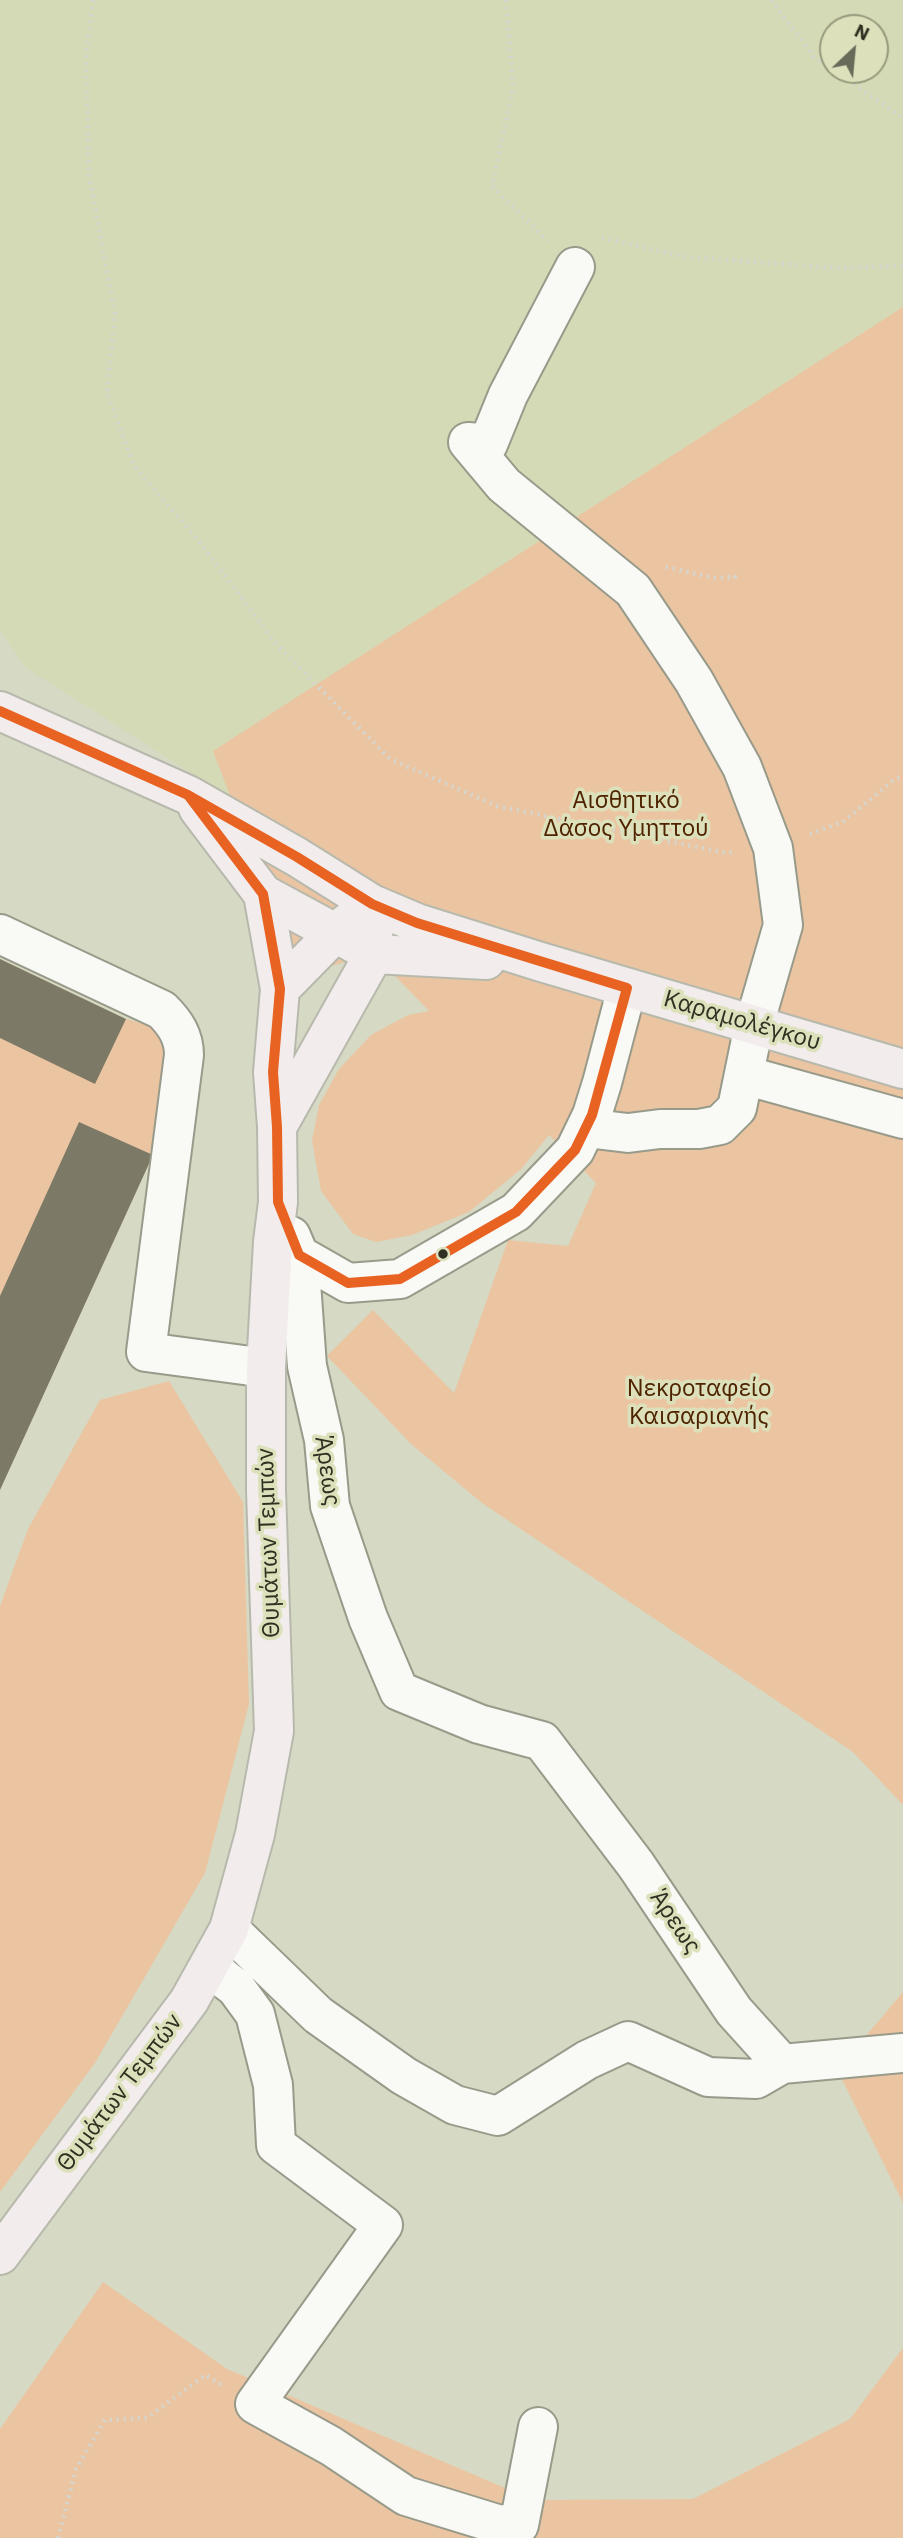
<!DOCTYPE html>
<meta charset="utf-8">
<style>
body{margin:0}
#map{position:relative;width:903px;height:2538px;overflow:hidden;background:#d6d9c3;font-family:"IBM Plex Sans",sans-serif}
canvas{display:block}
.north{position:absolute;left:819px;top:14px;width:70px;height:70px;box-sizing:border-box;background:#dde1bb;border:2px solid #979a7d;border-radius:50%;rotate:26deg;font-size:19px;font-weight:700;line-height:28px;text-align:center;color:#2f3021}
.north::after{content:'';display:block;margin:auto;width:24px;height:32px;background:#696b5a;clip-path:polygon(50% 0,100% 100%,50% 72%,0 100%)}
</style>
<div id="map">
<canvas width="903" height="2538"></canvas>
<div class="north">N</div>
</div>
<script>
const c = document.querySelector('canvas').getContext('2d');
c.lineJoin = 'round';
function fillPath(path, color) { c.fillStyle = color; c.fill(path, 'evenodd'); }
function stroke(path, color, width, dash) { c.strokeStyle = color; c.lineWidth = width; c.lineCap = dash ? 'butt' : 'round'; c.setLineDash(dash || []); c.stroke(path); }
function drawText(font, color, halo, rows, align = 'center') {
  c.font = font + ' "IBM Plex Sans",sans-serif'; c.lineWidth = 7; c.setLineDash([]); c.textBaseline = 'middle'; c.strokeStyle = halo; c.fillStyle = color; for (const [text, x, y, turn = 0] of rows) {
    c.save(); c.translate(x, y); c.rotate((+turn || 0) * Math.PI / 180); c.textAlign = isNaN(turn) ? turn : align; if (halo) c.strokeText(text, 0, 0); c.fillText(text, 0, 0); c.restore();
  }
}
fillPath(new Path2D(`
 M 0,0 L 903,0 L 903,1012 L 367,885 L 25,667 L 0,630 ZM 833,28 L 875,28 L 875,70 L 833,70 Z`), '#d5dab6');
fillPath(new Path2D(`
 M 903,307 L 903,1805 L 853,1752 L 482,1503 L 411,1444 L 327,1356 L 373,1310 L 454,1393 L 508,1240 L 568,1246 L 596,1183 L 549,1135 L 521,1169 L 469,1212 L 412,1235 L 376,1242 L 353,1234 L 321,1191 L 312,1141 L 319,1105 L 339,1069 L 371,1035 L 408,1015 L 429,1011 L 374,954 L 299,975 L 213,751 Z
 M 0,959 L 126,1019 L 155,1027 L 167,1061 L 153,1155 L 0,1490 Z
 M 169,1381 L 243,1502 L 249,1704 L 205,1873 L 95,2063 L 0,2192 L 0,1606 L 28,1529 L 100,1400 Z
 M 903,1992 L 903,2203 L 833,2061 L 854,2050 Z
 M 103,2282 L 227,2369 L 533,2500 L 693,2499 L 850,2419 L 903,2348 L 903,2538 L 0,2538 L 0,2429 Z`), '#ebc5a2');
fillPath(new Path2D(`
 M 0,959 L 126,1019 L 95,1084 L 0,1038 Z
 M 79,1122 L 153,1155 L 0,1490 L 0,1296 Z`), '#7c7a66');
const minor = new Path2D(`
 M 575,267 L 508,395 L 488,444 L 468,442 L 504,485 L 633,590 L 694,681 L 742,767 L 773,848 L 783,925 L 754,1025 L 737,1108 L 720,1125 L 699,1129 L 660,1129 L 628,1133 L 586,1128
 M 0,934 L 162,1010 C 175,1023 184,1036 184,1055 L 146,1352 L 266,1368
 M 744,1075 L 903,1119
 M 291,1236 L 299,1255 L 348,1283 L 400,1279 L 516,1212 L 575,1150 L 592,1115 L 602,1083 L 627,988
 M 229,1929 L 318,2015 L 404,2076 L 455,2105 L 498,2116 L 587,2060 L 628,2041 L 708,2077 L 756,2079 L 782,2064 L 734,2011 L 636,1865 L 542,1741 L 479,1724 L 399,1691 L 368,1618 L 330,1506 L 324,1440 L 307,1366 L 299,1255
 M 209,1967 L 236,1988 L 255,2014 L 273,2085 L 276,2145 L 383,2225 L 255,2404 L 331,2446 L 406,2496 L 497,2524 L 519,2525 L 538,2427
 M 782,2064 L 903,2053`);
const major = new Path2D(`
 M 0,711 L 188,795 L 297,857 L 372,904 L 417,923 L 541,962 L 903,1069
 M 198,808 L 263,894 L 335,933 L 374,954 L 486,960
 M 280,989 L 335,933 L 354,918
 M 277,1127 L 374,954 L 373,927
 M 0,2255 L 189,2001 L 229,1929 L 255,1834 L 274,1731 L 266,1490 L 266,1368 L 273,1242 L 278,1202 L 277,1127 L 273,1072 L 280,989 L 263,894`);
stroke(minor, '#989a8a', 42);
stroke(major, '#b8b9ad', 42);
stroke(new Path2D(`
 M 93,0 L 86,55 L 89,175 L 115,314 L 107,392 L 134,466 L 197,539 L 277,645 L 390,759 L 497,806 L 726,853 L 734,852
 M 506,0 L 513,88 L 492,186 L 548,241
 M 771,0 L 814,57 L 903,118
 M 602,238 L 687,257 L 837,268 L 903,266
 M 666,567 L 714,578 L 735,577 L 732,572
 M 810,834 L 844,821 L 895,779 L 903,776
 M 58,2538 L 76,2469 L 105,2420 L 147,2418 L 205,2375 L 222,2385`), '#d4d6cf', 4.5, [2, 5]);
stroke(minor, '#f9f9f6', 38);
stroke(major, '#f2edec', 38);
stroke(new Path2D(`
 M 0,711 L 188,795
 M 188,795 L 297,857 L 372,904 L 417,923 L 627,988 L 592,1115 L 575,1150 L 516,1212 L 400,1279 L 348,1283 L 299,1255 L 278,1202 L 277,1127 L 273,1072 L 280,989 L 263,894 Z`), '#e86222', 10);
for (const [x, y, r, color] of [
 [443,1254,6,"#2f3021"]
]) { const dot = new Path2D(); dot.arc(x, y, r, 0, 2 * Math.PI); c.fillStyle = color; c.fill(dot); stroke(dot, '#dde1bb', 2.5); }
drawText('24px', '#4f2300', '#dde1bb', [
 ["Αισθητικό",626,801],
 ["Δάσος Υμηττού",626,829],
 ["Νεκροταφείο",699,1389],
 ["Καισαριανής",699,1417]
]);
drawText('24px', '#2f3021', '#dde1bb', [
 ["Καραμολέγκου",742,1021,16],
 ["Άρεως",327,1471,82],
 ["Θυμάτων Τεμπών",269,1543,-92],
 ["Άρεως",675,1922,56],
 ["Θυμάτων Τεμπών",120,2093,-53]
]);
</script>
